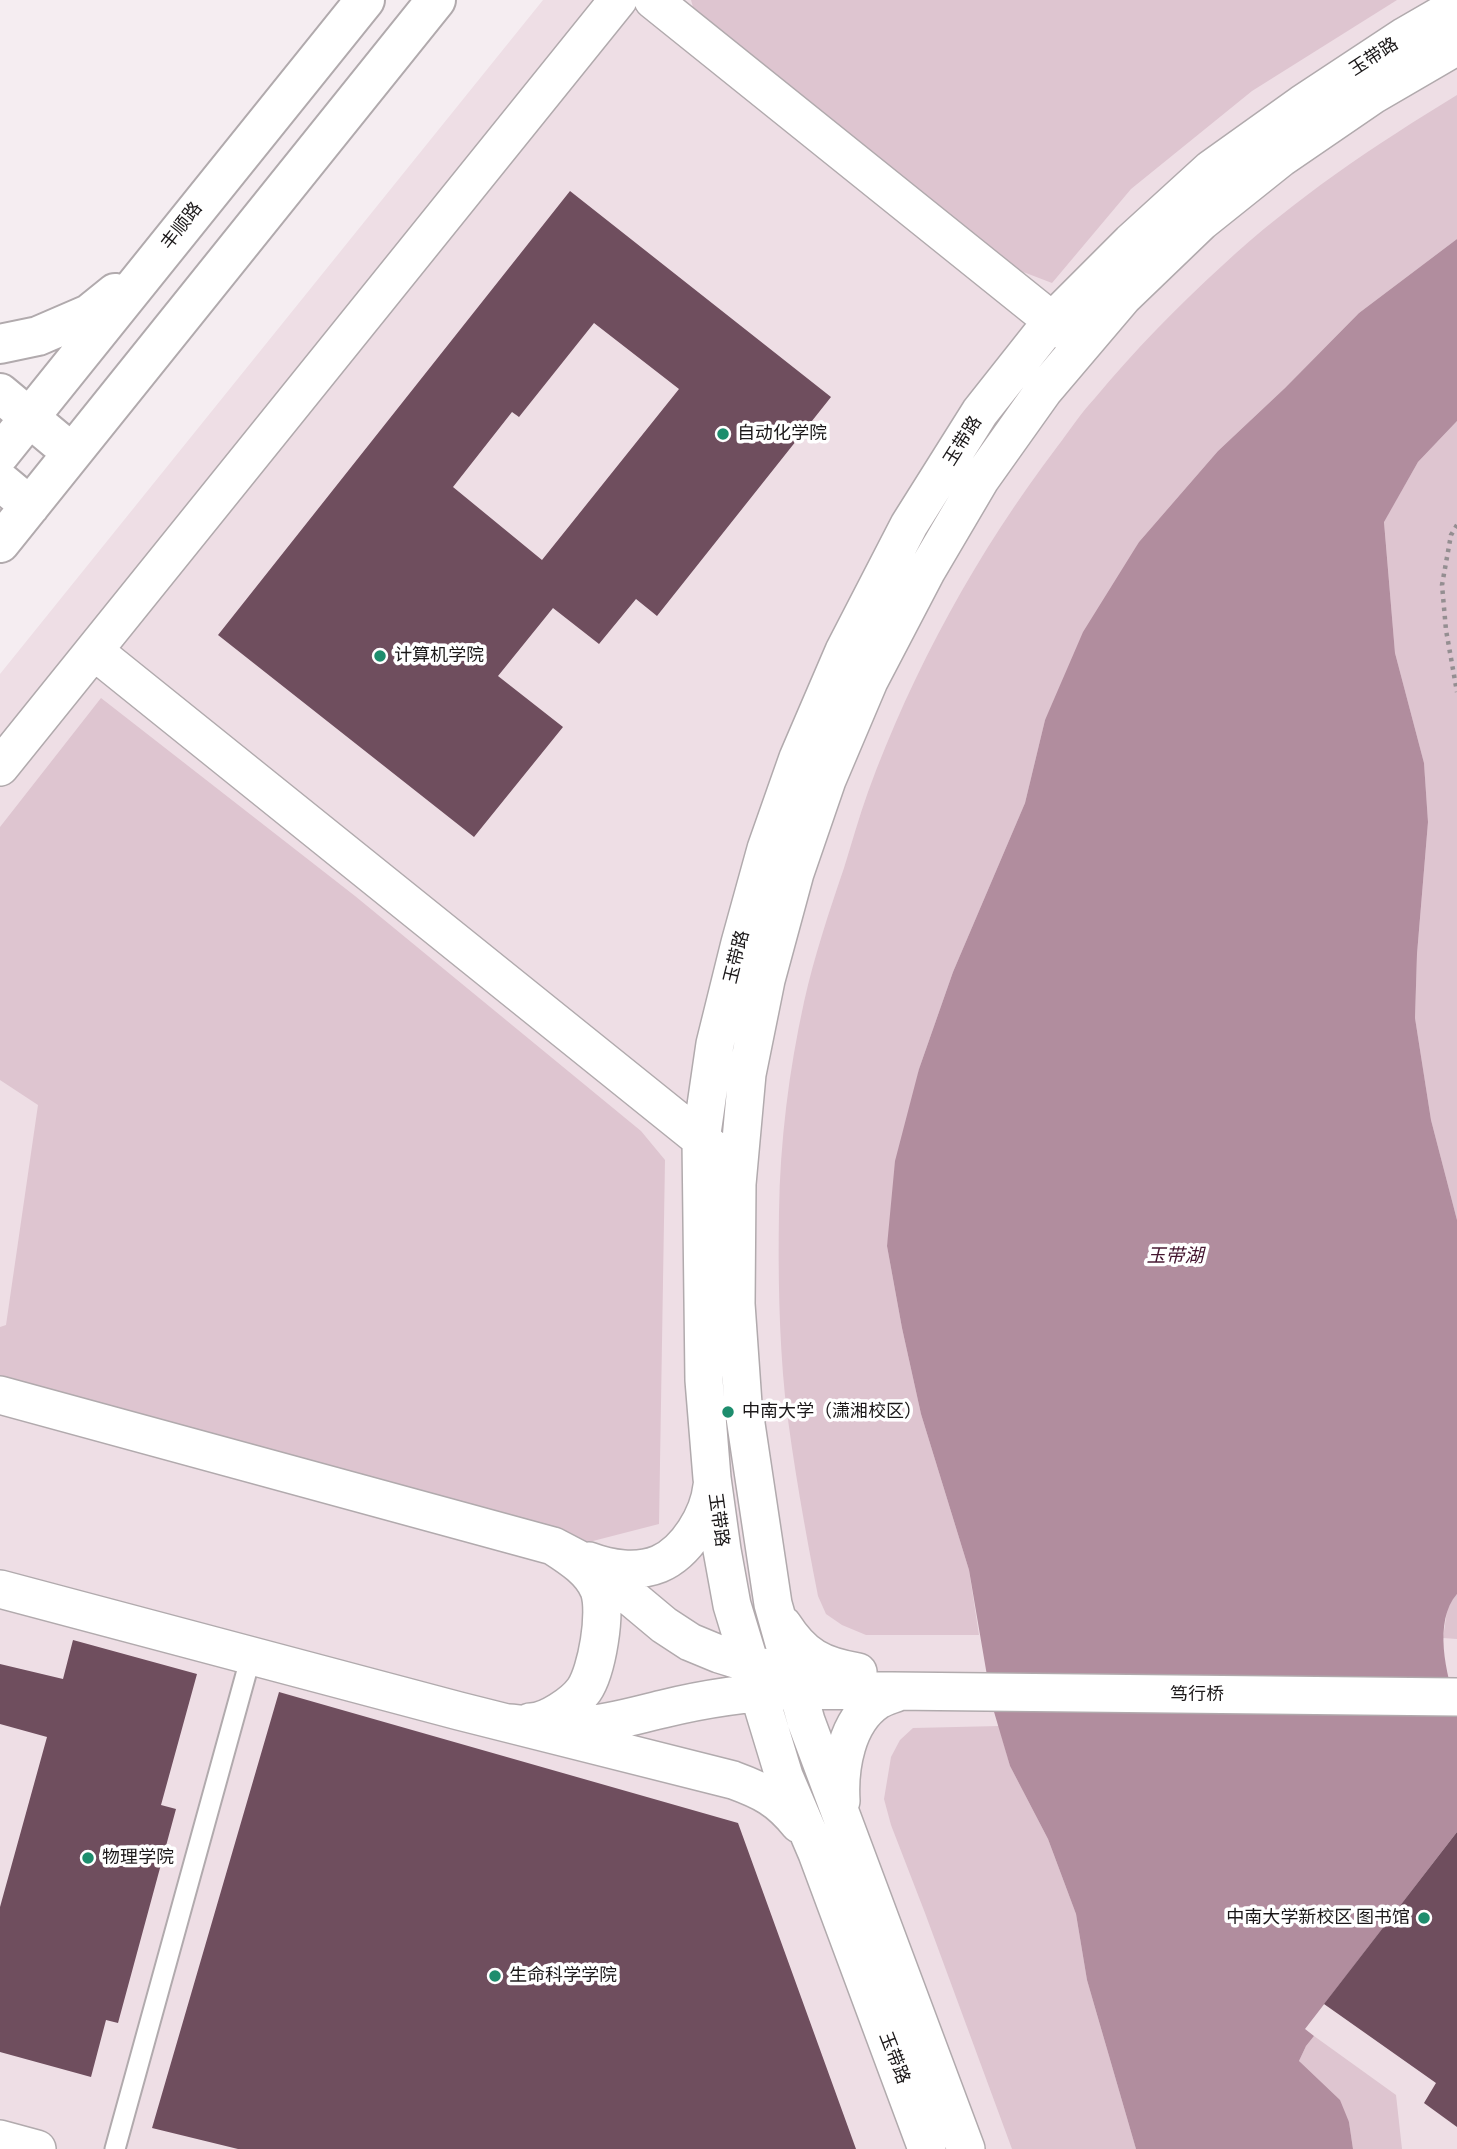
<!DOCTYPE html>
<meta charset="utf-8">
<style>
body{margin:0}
canvas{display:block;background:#f5edf1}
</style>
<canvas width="1457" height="2149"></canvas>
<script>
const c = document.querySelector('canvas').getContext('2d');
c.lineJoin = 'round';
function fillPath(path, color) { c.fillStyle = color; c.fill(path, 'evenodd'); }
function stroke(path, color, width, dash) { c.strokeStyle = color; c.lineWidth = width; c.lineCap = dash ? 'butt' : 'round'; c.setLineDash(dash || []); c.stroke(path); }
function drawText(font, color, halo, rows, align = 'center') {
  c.font = font + ' "PT Sans Narrow","Noto Sans SC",sans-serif'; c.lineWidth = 7; c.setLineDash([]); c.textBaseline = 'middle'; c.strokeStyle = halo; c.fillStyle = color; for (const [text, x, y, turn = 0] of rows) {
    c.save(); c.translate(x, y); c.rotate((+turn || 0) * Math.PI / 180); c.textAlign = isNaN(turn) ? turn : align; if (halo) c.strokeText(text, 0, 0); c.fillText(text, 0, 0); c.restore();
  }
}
fillPath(new Path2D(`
 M 543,0 L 1457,0 L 1457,2149 L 0,2149 L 0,674 Z`), '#eedee5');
fillPath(new Path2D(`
 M 691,0 L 1397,0 L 1252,91 L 1131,189 L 1052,283 L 1005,265 L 696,18 Z
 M 1457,95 L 1457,239 L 1359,313 L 1285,388 L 1218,451 L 1139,542 L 1045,720 L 1025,803 L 953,972 L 919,1069 L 887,1246 L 902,1328 L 921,1414 L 969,1570 L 979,1635 L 866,1635 L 842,1625 L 826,1614 L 818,1596 C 805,1529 793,1463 785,1396 C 779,1335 778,1273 779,1212 C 780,1142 789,1070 804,1002 C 814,957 829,912 844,868 C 852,842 859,817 868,792 C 913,669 978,551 1057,447 C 1070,430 1081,413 1095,398 C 1134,351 1178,306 1223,265 C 1294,199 1375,145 1457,95 Z
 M 1457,421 L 1457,1220 L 1431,1120 L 1415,1018 L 1417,954 L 1428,822 L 1424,763 L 1395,653 L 1384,521 L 1418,462 Z
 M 101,698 L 355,896 L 641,1131 L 665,1160 L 659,1524 L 589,1542 L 0,1385 L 0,1327 L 6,1325 L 38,1105 L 0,1080 L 0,827 Z
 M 1457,1594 L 1457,1639 L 1443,1638 L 1448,1604 Z
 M 999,1726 L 1010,1766 L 1048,1839 L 1076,1914 L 1087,1980 L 1136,2149 L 1012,2149 L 925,1913 L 891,1825 L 884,1799 L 891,1757 L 900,1740 L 913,1728 Z
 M 1314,2036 L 1396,2095 L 1402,2149 L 1353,2149 L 1349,2122 L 1299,2061 L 1306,2046 Z`), '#dec5d0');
fillPath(new Path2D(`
 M 1457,239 L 1457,421 L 1418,462 L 1384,522 L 1395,653 L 1424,763 L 1428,822 L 1417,954 L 1415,1018 L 1431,1120 L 1457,1220 L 1457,1594 C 1433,1621 1446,1675 1457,1707 L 1457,1832 L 1305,2029 L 1314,2036 L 1306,2046 L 1299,2061 L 1340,2100 L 1349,2122 L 1353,2149 L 1136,2149 L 1087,1980 L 1076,1914 L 1048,1839 L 1010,1766 L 992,1705 L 969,1570 L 921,1414 L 902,1328 L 887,1246 L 895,1161 L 919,1069 L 953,972 L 1025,803 L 1045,720 L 1083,632 L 1139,542 L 1218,451 L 1285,388 L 1359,313 Z`), '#b18d9e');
fillPath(new Path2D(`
 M 570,191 L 831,397 L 657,616 L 636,599 L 599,644 L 553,608 L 498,676 L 563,727 L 474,837 L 218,635 ZM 594,323 L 679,389 L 542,560 L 453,487 L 512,412 L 519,417 Z
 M 73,1640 L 197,1674 L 161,1805 L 176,1809 L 118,2023 L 106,2020 L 91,2077 L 0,2052 L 0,1907 L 47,1737 L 0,1724 L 0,1664 L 63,1679 Z
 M 279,1692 L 738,1823 L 856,2149 L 238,2149 L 152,2128 Z
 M 1457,1832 L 1457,2127 L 1424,2103 L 1436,2083 L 1324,2004 Z`), '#6f4e5e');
const service = new Path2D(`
 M 115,2149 L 251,1656`);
const minor = new Path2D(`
 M 653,0 L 1071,336
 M 94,651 L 718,1153
 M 0,767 L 618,0
 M 0,1395 L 553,1546 C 570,1557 591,1570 599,1590 C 607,1612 597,1671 584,1690 C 574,1704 547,1722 530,1722
 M 553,1546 L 597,1569 L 664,1625 L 690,1642 L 719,1654 L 768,1669
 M 589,1561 C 610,1569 637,1573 659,1564 C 687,1552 709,1515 712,1486
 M 0,1589 L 459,1711 L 733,1780 C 763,1791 779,1799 799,1824
 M 783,1625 C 803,1656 821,1666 858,1672
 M 508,1723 C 533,1725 558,1728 584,1725 C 611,1723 637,1715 663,1709 C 707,1698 753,1692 798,1690 L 1457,1697
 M 841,1801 C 839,1768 846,1722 877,1701 C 883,1697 891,1695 898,1692
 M 0,2139 L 37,2149
 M 927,2149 L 817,1853 L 784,1776 L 732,1605 L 722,1550 L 712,1478 L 704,1380 L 701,1140 L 715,1044 L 740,943 L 766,849 L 798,758 L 844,651 L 909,525 L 980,412 L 1052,321 L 1131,242 L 1211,169 L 1302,104 L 1405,36 L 1457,6
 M 966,2149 L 806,1721 L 773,1604 L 743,1404 L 736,1304 L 737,1184 L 747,1074 L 766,980 L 795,873 L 827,780 L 869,681 L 927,570 L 980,480 L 1044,390 L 1123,297 L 1201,222 L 1281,158 L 1373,95 L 1457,46`);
const secondary = new Path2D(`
 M 0,344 L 38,336 L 89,314 L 115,293
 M 0,393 L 72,453
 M 0,454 L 365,0
 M 0,481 L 30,506
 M 0,543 L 436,0`);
stroke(service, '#b1aaad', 23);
stroke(minor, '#b1aaad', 40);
stroke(secondary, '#b1aaad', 42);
stroke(new Path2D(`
 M 1457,525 L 1451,535 L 1442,585 L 1446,630 L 1457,692`), '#948e91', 4.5, [3.5, 5]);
stroke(service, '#fff', 19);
stroke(minor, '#fff', 37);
stroke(secondary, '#fff', 38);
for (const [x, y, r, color] of [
 [723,434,7,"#1d8d6d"],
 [380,656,7,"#1d8d6d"],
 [728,1412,7,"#1d8d6d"],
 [88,1858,7,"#1d8d6d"],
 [1424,1918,7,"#1d8d6d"],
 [495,1976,7,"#1d8d6d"]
]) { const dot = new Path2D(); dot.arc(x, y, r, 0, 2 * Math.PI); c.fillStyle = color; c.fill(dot); stroke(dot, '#fff', 2.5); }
drawText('18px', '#1b1819', '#fff', [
 ["玉带路",1374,57,-33],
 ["丰顺路",182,226,-52],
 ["玉带路",963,441,-58],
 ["玉带路",737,957,-76],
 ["玉带路",718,1520,82],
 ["笃行桥",1197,1695],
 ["玉带路",894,2058,69]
]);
drawText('18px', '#1b1819', '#fff', [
 ["自动化学院",737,434],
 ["计算机学院",394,656],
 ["中南大学（潇湘校区）",742,1412],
 ["物理学院",102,1858],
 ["中南大学新校区 图书馆",1410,1918,"right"],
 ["生命科学学院",509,1976]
], 'left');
drawText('italic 19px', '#44152f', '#fff', [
 ["玉带湖",1175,1257]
]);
</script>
